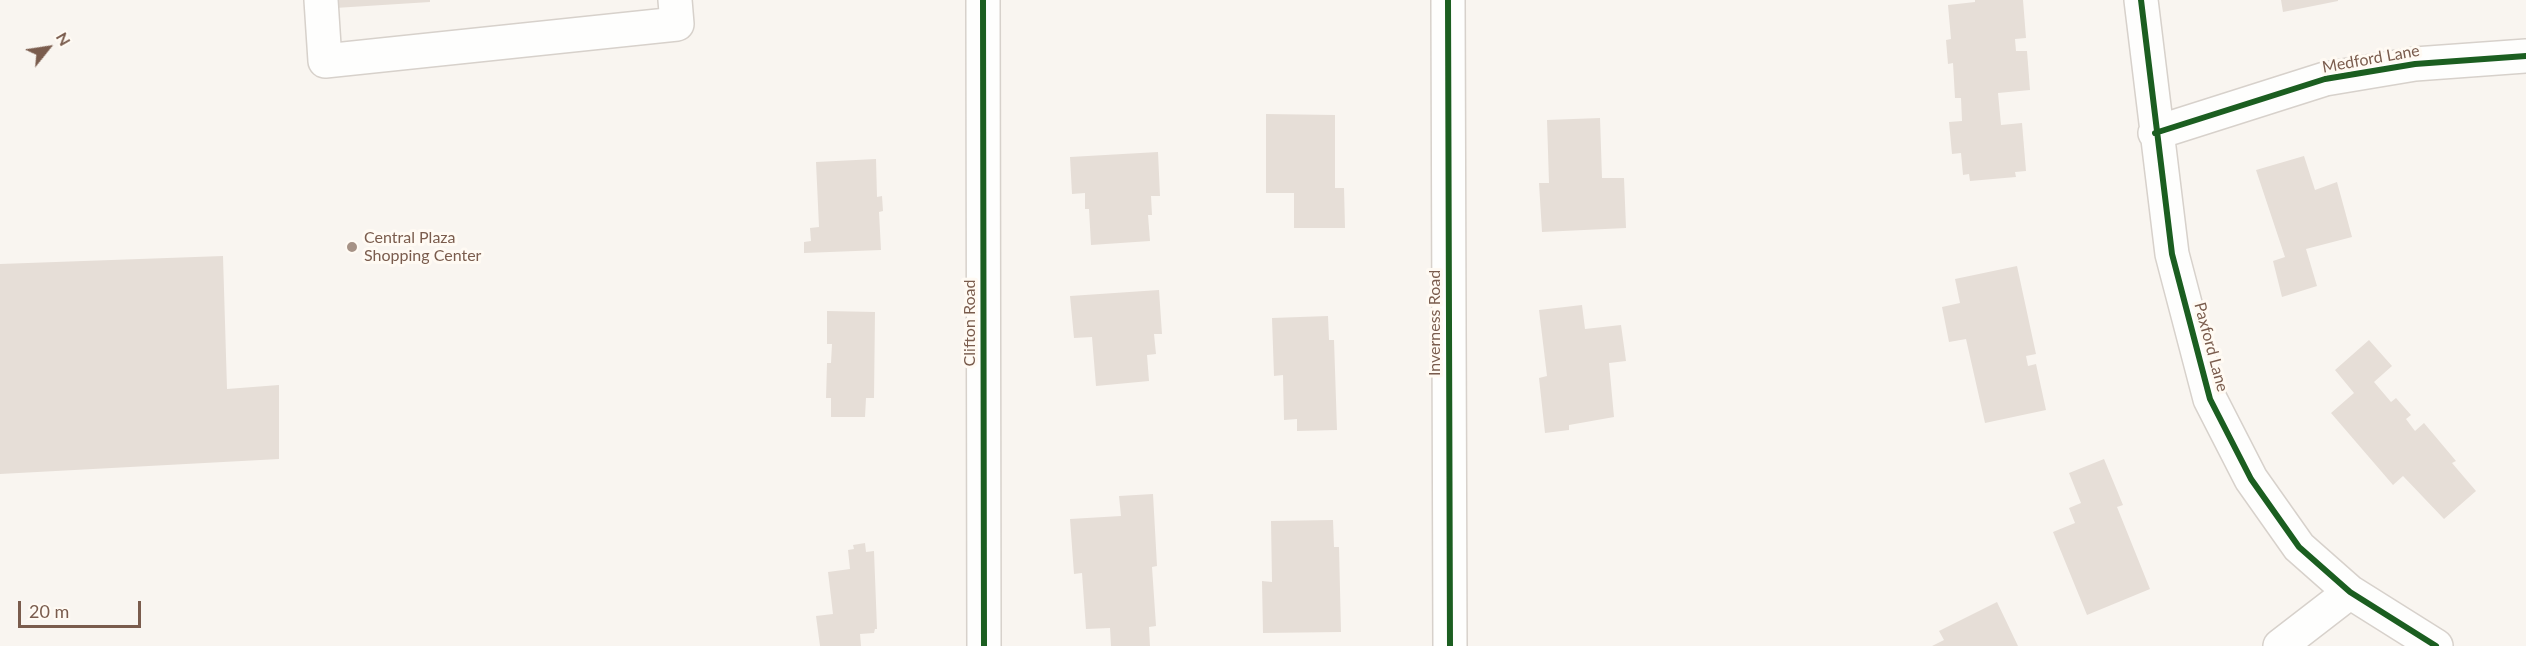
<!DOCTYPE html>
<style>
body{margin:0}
#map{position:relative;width:2526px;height:646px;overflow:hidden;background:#f9f5f0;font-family:Lato,sans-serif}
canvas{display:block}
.north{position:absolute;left:18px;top:18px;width:60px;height:60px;-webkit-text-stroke:4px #fffaf3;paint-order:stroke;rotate:60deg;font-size:16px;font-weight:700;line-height:24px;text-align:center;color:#7a5c4d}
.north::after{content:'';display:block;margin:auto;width:21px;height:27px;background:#7a5c4d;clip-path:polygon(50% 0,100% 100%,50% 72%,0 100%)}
.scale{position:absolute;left:18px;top:601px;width:123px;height:27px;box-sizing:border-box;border:3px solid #7a5c4d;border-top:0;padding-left:8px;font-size:18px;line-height:21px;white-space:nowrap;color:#7a5c4d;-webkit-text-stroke:4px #fffaf3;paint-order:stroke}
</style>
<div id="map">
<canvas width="2526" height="646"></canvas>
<div class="north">N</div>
<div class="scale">20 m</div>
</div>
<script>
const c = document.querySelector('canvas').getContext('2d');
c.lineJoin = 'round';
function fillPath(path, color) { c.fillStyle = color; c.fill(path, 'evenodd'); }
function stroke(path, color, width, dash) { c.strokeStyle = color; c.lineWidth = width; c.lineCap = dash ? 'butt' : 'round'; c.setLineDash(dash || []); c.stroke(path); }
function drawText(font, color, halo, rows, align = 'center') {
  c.font = font + ' Lato,sans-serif'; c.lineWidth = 6; c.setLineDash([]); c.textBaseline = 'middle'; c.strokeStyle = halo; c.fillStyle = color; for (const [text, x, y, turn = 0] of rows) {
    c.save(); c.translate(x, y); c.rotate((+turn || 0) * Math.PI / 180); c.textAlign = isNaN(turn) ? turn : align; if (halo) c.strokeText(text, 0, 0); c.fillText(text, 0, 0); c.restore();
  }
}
fillPath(new Path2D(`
 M 334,0 L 430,0 L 430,2 L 335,8 Z
 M 1975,0 L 2023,0 L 2026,38 L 2015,39 L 2016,51 L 2027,51 L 2030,90 L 1998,93 L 2001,125 L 2022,123 L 2026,171 L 2015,172 L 2016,177 L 1970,181 L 1969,174 L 1963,175 L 1961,153 L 1952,154 L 1949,122 L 1962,121 L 1961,98 L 1955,98 L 1953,63 L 1948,64 L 1946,40 L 1951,39 L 1948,5 L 1975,2 Z
 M 2281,0 L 2338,0 L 2338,1 L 2283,12 Z
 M 1266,114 L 1335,115 L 1335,188 L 1344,188 L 1345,228 L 1294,228 L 1294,193 L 1266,193 Z
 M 1600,118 L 1602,178 L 1624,178 L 1626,228 L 1542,232 L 1539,183 L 1549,183 L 1547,120 Z
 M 1158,152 L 1160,196 L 1151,196 L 1152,215 L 1148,215 L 1150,241 L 1091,245 L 1089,209 L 1085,209 L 1085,193 L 1072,194 L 1070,157 Z
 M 2304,156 L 2315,190 L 2337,182 L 2352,237 L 2306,249 L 2317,286 L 2282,297 L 2273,261 L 2285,257 L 2256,170 Z
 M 876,159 L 877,197 L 882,196 L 883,211 L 879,212 L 881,250 L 804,253 L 804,242 L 811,241 L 810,228 L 819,227 L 816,162 Z
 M 223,256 L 227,389 L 279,385 L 279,459 L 0,474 L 0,264 Z
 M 2017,266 L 2036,354 L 2026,356 L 2028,366 L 2036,364 L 2046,410 L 1985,423 L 1966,339 L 1949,342 L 1942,307 L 1960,303 L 1955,279 Z
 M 1159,290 L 1162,334 L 1154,334 L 1156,354 L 1147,355 L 1149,381 L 1096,386 L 1092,337 L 1074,338 L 1070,296 Z
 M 1582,305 L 1585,329 L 1621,325 L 1626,361 L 1609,363 L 1614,417 L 1569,425 L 1569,430 L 1545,433 L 1539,378 L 1547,376 L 1539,310 Z
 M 827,311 L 875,312 L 874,398 L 866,398 L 865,417 L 831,417 L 831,398 L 826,398 L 827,363 L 831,363 L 832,344 L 827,344 Z
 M 1328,316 L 1329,340 L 1334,340 L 1337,430 L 1297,431 L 1297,419 L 1284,420 L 1283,375 L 1274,376 L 1272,318 Z
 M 2369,340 L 2392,366 L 2374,382 L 2391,402 L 2396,398 L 2411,415 L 2406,419 L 2415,431 L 2424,423 L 2456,461 L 2452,463 L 2476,491 L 2444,519 L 2403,476 L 2393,485 L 2331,413 L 2354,393 L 2335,370 Z
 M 2104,459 L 2123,505 L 2117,507 L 2150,589 L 2087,615 L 2053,532 L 2075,523 L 2069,508 L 2081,503 L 2069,473 Z
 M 1153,494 L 1157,566 L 1152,567 L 1156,626 L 1149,627 L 1150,646 L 1111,646 L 1110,628 L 1086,629 L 1082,573 L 1074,574 L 1070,519 L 1121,516 L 1119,496 Z
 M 1333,520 L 1334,547 L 1339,547 L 1341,632 L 1263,633 L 1262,581 L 1272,582 L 1271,521 Z
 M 865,543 L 866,552 L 874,551 L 877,629 L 875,629 L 874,633 L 860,634 L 861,646 L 820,646 L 816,616 L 833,614 L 828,572 L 850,569 L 848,550 L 854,549 L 853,545 Z
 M 1997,602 L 2018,646 L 1932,646 L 1944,640 L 1939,631 Z`), '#e6ded7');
const minor = new Path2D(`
 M 321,0 L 325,61 L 677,24 L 675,0
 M 983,0 L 984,646
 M 1448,0 L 1450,646
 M 2141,0 L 2172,254 L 2210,399 L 2251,479 L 2299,547 L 2350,592 L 2436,646
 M 2155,133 L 2325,79 L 2415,64 L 2526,56
 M 2280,646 L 2350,592`);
stroke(minor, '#d7d1cb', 36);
stroke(minor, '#fefefd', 33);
stroke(new Path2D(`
 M 983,0 L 984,646
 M 1448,0 L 1450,646
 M 2141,0 L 2172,254 L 2210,399 L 2251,479 L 2299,547 L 2350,592 L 2436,646
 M 2155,133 L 2325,79 L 2415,64 L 2526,56`), '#1b5e20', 6);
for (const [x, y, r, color] of [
 [352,247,6,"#a69286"]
]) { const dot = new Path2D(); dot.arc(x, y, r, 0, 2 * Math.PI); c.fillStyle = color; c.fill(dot); stroke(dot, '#fffaf3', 2); }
drawText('16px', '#7a5c4d', '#fffaf3', [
 ["Medford Lane",2371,59,-10],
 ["Clifton Road",970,323,-90],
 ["Inverness Road",1435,323,-90],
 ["Paxford Lane",2211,347,75]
]);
drawText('16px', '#7a5c4d', '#fffaf3', [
 ["Central Plaza",364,238],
 ["Shopping Center",364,256]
], 'left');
</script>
